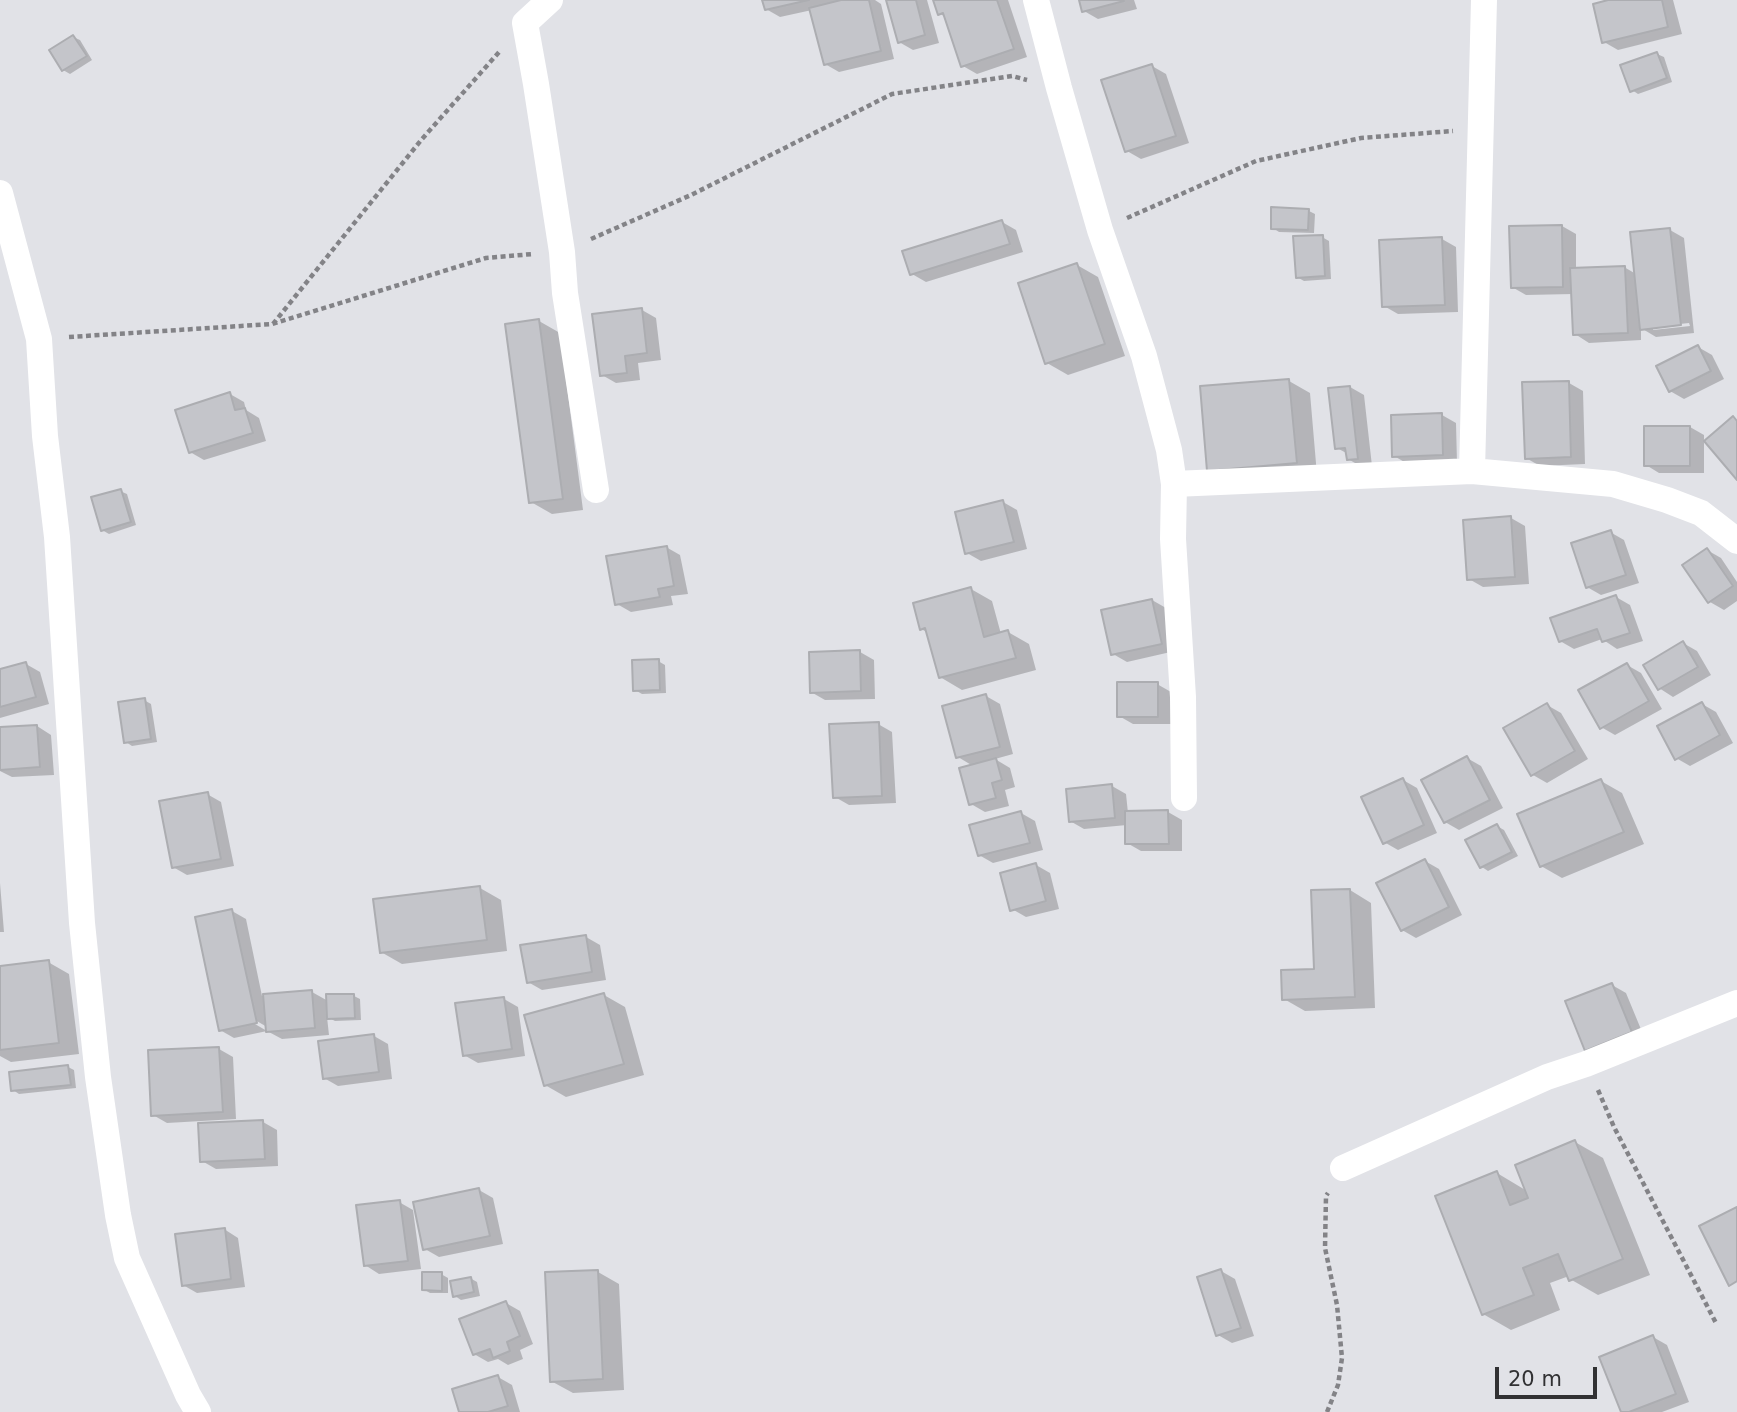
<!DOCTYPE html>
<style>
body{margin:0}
#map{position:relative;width:1737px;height:1412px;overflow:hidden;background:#e1e2e7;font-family:"DejaVu Sans",sans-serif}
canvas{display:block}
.scale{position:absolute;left:1495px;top:1367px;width:102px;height:32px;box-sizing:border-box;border:4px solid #313133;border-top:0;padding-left:9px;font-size:21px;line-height:24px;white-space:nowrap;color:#313133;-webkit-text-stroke:5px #e1e2e7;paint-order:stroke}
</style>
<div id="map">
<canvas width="1737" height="1412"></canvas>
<div class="scale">20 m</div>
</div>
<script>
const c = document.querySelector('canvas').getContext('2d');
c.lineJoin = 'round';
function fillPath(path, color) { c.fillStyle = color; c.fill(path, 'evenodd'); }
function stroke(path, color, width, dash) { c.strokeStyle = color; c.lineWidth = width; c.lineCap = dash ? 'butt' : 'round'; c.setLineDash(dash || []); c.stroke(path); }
fillPath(new Path2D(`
 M 764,0 L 837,0 L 838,3 L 848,0 L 875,0 L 881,4 L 894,59 L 839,72 L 825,64 L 812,10 L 780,17 L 766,9 Z
 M 888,0 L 927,0 L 939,43 L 913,50 L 899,42 Z
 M 935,0 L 1008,0 L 1027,57 L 977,74 L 963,66 L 946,17 L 940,14 Z
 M 1081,0 L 1134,0 L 1137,9 L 1098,19 L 1084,11 Z
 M 1615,0 L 1673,0 L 1682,34 L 1618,50 L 1604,42 Z
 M 73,37 L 80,40 L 92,60 L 70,74 L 63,70 Z
 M 1657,54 L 1664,57 L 1672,82 L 1638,94 L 1632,90 Z
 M 1152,66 L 1166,74 L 1189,143 L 1141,159 L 1127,151 Z
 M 1309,211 L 1315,214 L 1314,233 L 1279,232 L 1273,228 Z
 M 1002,222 L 1016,230 L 1023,252 L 926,282 L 912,274 Z
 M 1562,226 L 1576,234 L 1576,269 L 1624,267 L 1636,274 L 1670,230 L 1684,238 L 1694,333 L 1656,337 L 1641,328 L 1641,340 L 1589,343 L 1575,334 L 1573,294 L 1526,295 L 1512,287 ZM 1689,323 L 1690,326 L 1653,330 L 1653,327 Z
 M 1322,237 L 1329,241 L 1331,279 L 1304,281 L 1297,277 Z
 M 1442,239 L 1456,247 L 1458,312 L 1398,314 L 1384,306 Z
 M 1077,265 L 1098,277 L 1125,356 L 1068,375 L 1047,363 Z
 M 642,310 L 656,318 L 661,360 L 638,363 L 640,380 L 616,383 L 602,375 Z
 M 539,321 L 560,333 L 583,510 L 552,514 L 531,502 Z
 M 1698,347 L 1712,355 L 1724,379 L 1684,399 L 1670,391 Z
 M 1289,381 L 1310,393 L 1317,475 L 1230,482 Z
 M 1569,383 L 1583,391 L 1585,464 L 1540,466 L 1526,458 Z
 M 1350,387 L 1364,395 L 1372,466 L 1362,467 L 1348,459 L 1348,454 L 1337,448 Z
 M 230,394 L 244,402 L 246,410 L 259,418 L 266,441 L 204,460 L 190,452 Z
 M 1442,415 L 1456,423 L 1457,463 L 1408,464 L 1394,456 Z
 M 1690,427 L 1704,435 L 1704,473 L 1659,473 L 1646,465 Z
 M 120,491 L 127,494 L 136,525 L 109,534 L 102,530 Z
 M 1003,502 L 1017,510 L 1027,549 L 981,561 L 967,553 Z
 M 1511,518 L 1525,526 L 1529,584 L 1483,587 L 1469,579 Z
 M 1610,532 L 1624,540 L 1639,583 L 1601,595 L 1587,587 Z
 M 666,547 L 680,555 L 688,594 L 671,596 L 673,605 L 631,612 L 617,604 Z
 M 1707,550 L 1721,558 L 1737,582 L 1737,601 L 1724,610 L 1710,602 Z
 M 971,589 L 992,601 L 1001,634 L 1008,632 L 1029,644 L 1036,670 L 962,690 L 940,677 L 927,632 L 921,629 Z
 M 1616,597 L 1630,605 L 1643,641 L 1617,649 L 1602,639 L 1574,649 L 1560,641 Z
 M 1152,600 L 1166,608 L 1175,651 L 1127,662 L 1113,654 Z
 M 1683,643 L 1697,651 L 1711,675 L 1673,697 L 1659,688 Z
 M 860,652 L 874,660 L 875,699 L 825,700 L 811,692 Z
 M 658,661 L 665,665 L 666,693 L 642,694 L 635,690 Z
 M 26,664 L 40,672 L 49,704 L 0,718 L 0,671 Z
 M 1627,665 L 1641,673 L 1662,709 L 1615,735 L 1601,727 Z
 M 1157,684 L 1171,692 L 1171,724 L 1133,724 L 1119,716 Z
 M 986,696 L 1000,704 L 1013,754 L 995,759 L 1010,768 L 1015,787 L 1005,790 L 1009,806 L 985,812 L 971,804 L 973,766 L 958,757 Z
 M 144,700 L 151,704 L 157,742 L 132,746 L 126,742 Z
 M 1702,704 L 1716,712 L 1733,743 L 1690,766 L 1676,758 Z
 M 1547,705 L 1561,713 L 1588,759 L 1547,783 L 1533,775 Z
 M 878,724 L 892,732 L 896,803 L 849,805 L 835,797 Z
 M 37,726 L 51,735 L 54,775 L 12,777 L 0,771 L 0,729 Z
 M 1467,758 L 1481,766 L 1503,808 L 1459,830 L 1445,822 Z
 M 1403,780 L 1417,788 L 1437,833 L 1398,850 L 1384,842 Z
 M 1601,781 L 1622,793 L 1644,844 L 1562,878 L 1541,866 Z
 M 1112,786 L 1126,794 L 1128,813 L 1168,812 L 1182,820 L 1182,851 L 1141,851 L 1127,843 L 1127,825 L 1084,829 L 1070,821 Z
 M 207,794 L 221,802 L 234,866 L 187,875 L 173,867 Z
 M 1021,813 L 1035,821 L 1043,850 L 993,863 L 979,855 Z
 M 1497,826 L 1504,830 L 1518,856 L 1488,871 L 1482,867 Z
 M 1425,861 L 1439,869 L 1462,915 L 1416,938 L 1402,930 Z
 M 1036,865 L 1050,873 L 1059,909 L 1026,917 L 1012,909 Z
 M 0,883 L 4,932 L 0,932 Z
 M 480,888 L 501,900 L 507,951 L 402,964 L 381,952 Z
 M 1350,890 L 1371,903 L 1375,1008 L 1305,1011 L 1284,999 L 1315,970 Z
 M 232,911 L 246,919 L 262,996 L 312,992 L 328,1001 L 354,996 L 360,999 L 361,1020 L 335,1021 L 327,1017 L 329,1035 L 282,1039 L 267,1031 L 267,1027 L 250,1017 L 248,1020 L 267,1031 L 234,1038 L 220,1030 Z
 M 586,937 L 600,945 L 606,980 L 542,990 L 528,982 Z
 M 48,962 L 69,974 L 79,1054 L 11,1062 L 0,1056 L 0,968 Z
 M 1612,985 L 1626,993 L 1645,1039 L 1567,1002 Z
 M 604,995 L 625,1007 L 644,1075 L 566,1097 L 545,1085 Z
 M 504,999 L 518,1007 L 525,1056 L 478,1063 L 464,1055 Z
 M 374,1036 L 388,1044 L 392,1079 L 338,1086 L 324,1078 Z
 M 219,1049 L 233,1057 L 236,1119 L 167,1123 L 153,1115 Z
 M 68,1067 L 74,1070 L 76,1088 L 19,1094 L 13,1090 Z
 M 263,1122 L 277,1130 L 278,1166 L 216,1169 L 202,1161 Z
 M 1575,1142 L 1603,1158 L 1650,1275 L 1598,1295 L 1570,1279 L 1569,1276 L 1550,1283 L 1560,1310 L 1511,1330 L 1483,1314 L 1497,1173 L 1527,1191 Z
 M 479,1190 L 493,1198 L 503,1244 L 439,1257 L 425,1249 Z
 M 399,1202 L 413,1210 L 421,1269 L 379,1274 L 365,1265 Z
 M 224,1229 L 238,1238 L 245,1287 L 197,1293 L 183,1285 Z
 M 1221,1271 L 1235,1279 L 1254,1336 L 1232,1343 L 1218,1335 Z
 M 598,1272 L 619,1284 L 624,1390 L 573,1393 L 551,1381 Z
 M 441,1274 L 448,1278 L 448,1293 L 430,1293 L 423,1289 Z
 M 470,1278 L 477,1282 L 480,1296 L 461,1300 L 455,1296 Z
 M 506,1303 L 520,1311 L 533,1344 L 520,1350 L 523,1359 L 508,1365 L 498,1359 L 488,1362 L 474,1354 Z
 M 1653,1337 L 1667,1345 L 1689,1402 L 1662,1412 L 1623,1412 Z
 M 498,1377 L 512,1385 L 520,1412 L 460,1412 Z`), '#0003');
const building = new Path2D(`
 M 762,0 L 809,0 L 765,10 Z
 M 841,0 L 869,0 L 881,51 L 824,65 L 809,8 Z
 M 886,0 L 916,0 L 925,35 L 898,43 Z
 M 933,0 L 997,0 L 1014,49 L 961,67 L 943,13 L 938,15 Z
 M 1079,0 L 1123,0 L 1124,1 L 1082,12 Z
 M 1608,0 L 1662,0 L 1668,27 L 1602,43 L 1593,4 Z
 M 73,35 L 87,56 L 62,71 L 49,50 Z
 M 1657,52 L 1667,78 L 1630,92 L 1620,65 Z
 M 1152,64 L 1176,136 L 1125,152 L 1101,80 Z
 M 1271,207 L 1309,209 L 1308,230 L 1271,229 Z
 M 1002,220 L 1010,244 L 910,275 L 902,251 Z
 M 1562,225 L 1563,287 L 1511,288 L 1509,226 Z
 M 1670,228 L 1681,325 L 1640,330 L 1630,232 Z
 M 1323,235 L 1325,276 L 1296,278 L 1293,236 Z
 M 1442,237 L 1445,305 L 1382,307 L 1379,240 Z
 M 1077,263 L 1105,344 L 1045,364 L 1018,283 Z
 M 1625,266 L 1628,333 L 1573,335 L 1570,268 Z
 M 642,308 L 647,353 L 625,356 L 627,373 L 600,376 L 592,314 Z
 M 539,319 L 563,499 L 529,503 L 505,324 Z
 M 1698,345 L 1711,371 L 1669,392 L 1656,366 Z
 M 1289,379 L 1297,463 L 1207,471 L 1200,386 Z
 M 1569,381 L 1571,457 L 1525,459 L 1522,382 Z
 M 1350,386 L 1358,459 L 1347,460 L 1345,448 L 1335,449 L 1328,388 Z
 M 230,392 L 235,410 L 245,408 L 253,433 L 189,453 L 175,410 Z
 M 1442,413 L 1443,455 L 1392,457 L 1391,415 Z
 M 1733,416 L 1737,421 L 1737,480 L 1704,441 Z
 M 1644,426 L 1690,426 L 1690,466 L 1644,466 Z
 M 121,489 L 131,522 L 101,531 L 91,497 Z
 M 1003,500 L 1014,542 L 965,554 L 955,512 Z
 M 1511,516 L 1515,577 L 1467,580 L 1463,520 Z
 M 1611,530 L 1626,575 L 1586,588 L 1571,543 Z
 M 667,546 L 674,586 L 658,589 L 660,597 L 615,605 L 606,556 Z
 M 1707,548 L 1733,586 L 1708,603 L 1682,565 Z
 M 971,587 L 984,637 L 1008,630 L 1016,658 L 939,678 L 925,628 L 920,630 L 913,603 Z
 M 1616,595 L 1630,633 L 1602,642 L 1597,629 L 1559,642 L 1550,618 Z
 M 1152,599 L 1162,644 L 1111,655 L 1101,610 Z
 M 1683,641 L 1698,667 L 1658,690 L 1643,665 Z
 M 860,650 L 861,691 L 810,693 L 809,652 Z
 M 659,659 L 660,690 L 633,691 L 632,660 Z
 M 26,662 L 36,697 L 0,707 L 0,669 Z
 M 1627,663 L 1649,701 L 1600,729 L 1578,690 Z
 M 1117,682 L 1158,682 L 1158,717 L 1117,717 Z
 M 986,694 L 1000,747 L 956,758 L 942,706 Z
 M 145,698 L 151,739 L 124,743 L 118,702 Z
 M 1702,702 L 1720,735 L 1675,760 L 1657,726 Z
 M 1547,703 L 1575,751 L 1531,776 L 1503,728 Z
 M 879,722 L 882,796 L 833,798 L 829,724 Z
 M 37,725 L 40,767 L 0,770 L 0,727 Z
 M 1467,756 L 1490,800 L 1444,823 L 1421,780 Z
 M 996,758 L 1002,780 L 992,783 L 996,798 L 969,805 L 959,768 Z
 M 1403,778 L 1424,825 L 1383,844 L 1361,797 Z
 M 1601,779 L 1624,832 L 1540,867 L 1517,814 Z
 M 1112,784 L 1115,818 L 1069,822 L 1066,789 Z
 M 208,792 L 221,859 L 172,868 L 159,801 Z
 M 1168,810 L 1169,844 L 1125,844 L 1125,811 Z
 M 1021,811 L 1030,843 L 978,856 L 969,825 Z
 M 1497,824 L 1512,852 L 1480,868 L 1465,840 Z
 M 1425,859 L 1449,907 L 1401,931 L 1376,883 Z
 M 1036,863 L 1046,901 L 1010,911 L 1000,873 Z
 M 480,886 L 487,940 L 380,953 L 373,899 Z
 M 1350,889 L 1355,997 L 1282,1000 L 1281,970 L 1314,969 L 1311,890 Z
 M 232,909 L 257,1023 L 219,1031 L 195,917 Z
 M 586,935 L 592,972 L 527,983 L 520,945 Z
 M 49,960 L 59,1043 L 0,1050 L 0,966 Z
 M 1612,983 L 1632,1032 L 1585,1051 L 1565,1001 Z
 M 312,990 L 315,1028 L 266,1032 L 263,994 Z
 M 604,993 L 624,1064 L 544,1086 L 524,1015 Z
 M 326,994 L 354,994 L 355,1018 L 327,1019 Z
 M 504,997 L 512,1049 L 463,1056 L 455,1003 Z
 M 374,1034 L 379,1072 L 323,1079 L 318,1041 Z
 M 219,1047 L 223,1112 L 151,1116 L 148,1050 Z
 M 68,1065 L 71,1085 L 11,1091 L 9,1072 Z
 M 263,1120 L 265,1159 L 200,1162 L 198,1123 Z
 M 1575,1140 L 1623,1259 L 1569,1281 L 1558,1254 L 1523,1268 L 1534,1295 L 1482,1315 L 1435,1196 L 1497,1171 L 1510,1205 L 1528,1198 L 1515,1165 Z
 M 479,1188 L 490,1236 L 423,1250 L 413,1202 Z
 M 400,1200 L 408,1261 L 364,1266 L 356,1205 Z
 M 1737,1207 L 1737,1281 L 1729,1286 L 1699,1226 Z
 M 225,1228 L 231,1279 L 182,1286 L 175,1234 Z
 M 1221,1269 L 1241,1328 L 1216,1336 L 1197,1277 Z
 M 598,1270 L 603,1379 L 550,1382 L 545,1272 Z
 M 422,1272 L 442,1272 L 442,1291 L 422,1290 Z
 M 471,1277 L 474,1292 L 453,1297 L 450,1281 Z
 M 506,1301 L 520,1336 L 507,1342 L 510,1351 L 493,1358 L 490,1349 L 473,1355 L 459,1319 Z
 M 1653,1335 L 1676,1394 L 1629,1412 L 1621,1412 L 1599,1357 Z
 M 498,1375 L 508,1406 L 488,1412 L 459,1412 L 452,1389 Z`);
fillPath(building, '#c4c5ca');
stroke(building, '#acadb1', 2);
stroke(new Path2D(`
 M 1127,218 L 1256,161 L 1361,138 L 1453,131
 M 591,239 L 691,195 L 892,94 L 1012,76 L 1027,80
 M 273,324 L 422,139 L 500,51
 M 69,337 L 272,324 L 486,258 L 533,254
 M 1598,1090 L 1614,1127 L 1717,1325
 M 1327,1412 L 1338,1385 L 1342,1358 L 1337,1305 L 1325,1248 L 1326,1196 L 1328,1193`), '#838387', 4.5, [5, 3.5]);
stroke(new Path2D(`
 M 550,0 L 525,23 L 536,84 L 562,252 L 565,293 L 596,490
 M 1036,0 L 1059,88 L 1100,230 L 1144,356 L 1169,450 L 1174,484 L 1173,539 L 1183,697 L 1184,798
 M 0,193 L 39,339 L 45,436 L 57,537 L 82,923 L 98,1077 L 118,1215 L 127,1258 L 188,1395 L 198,1412
 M 1472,471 L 1484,0
 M 1174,484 L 1472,471 L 1613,484 L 1667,500 L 1701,513 L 1737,541
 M 1343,1168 L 1547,1077 L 1586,1064 L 1737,1003`), '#fff', 26);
</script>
